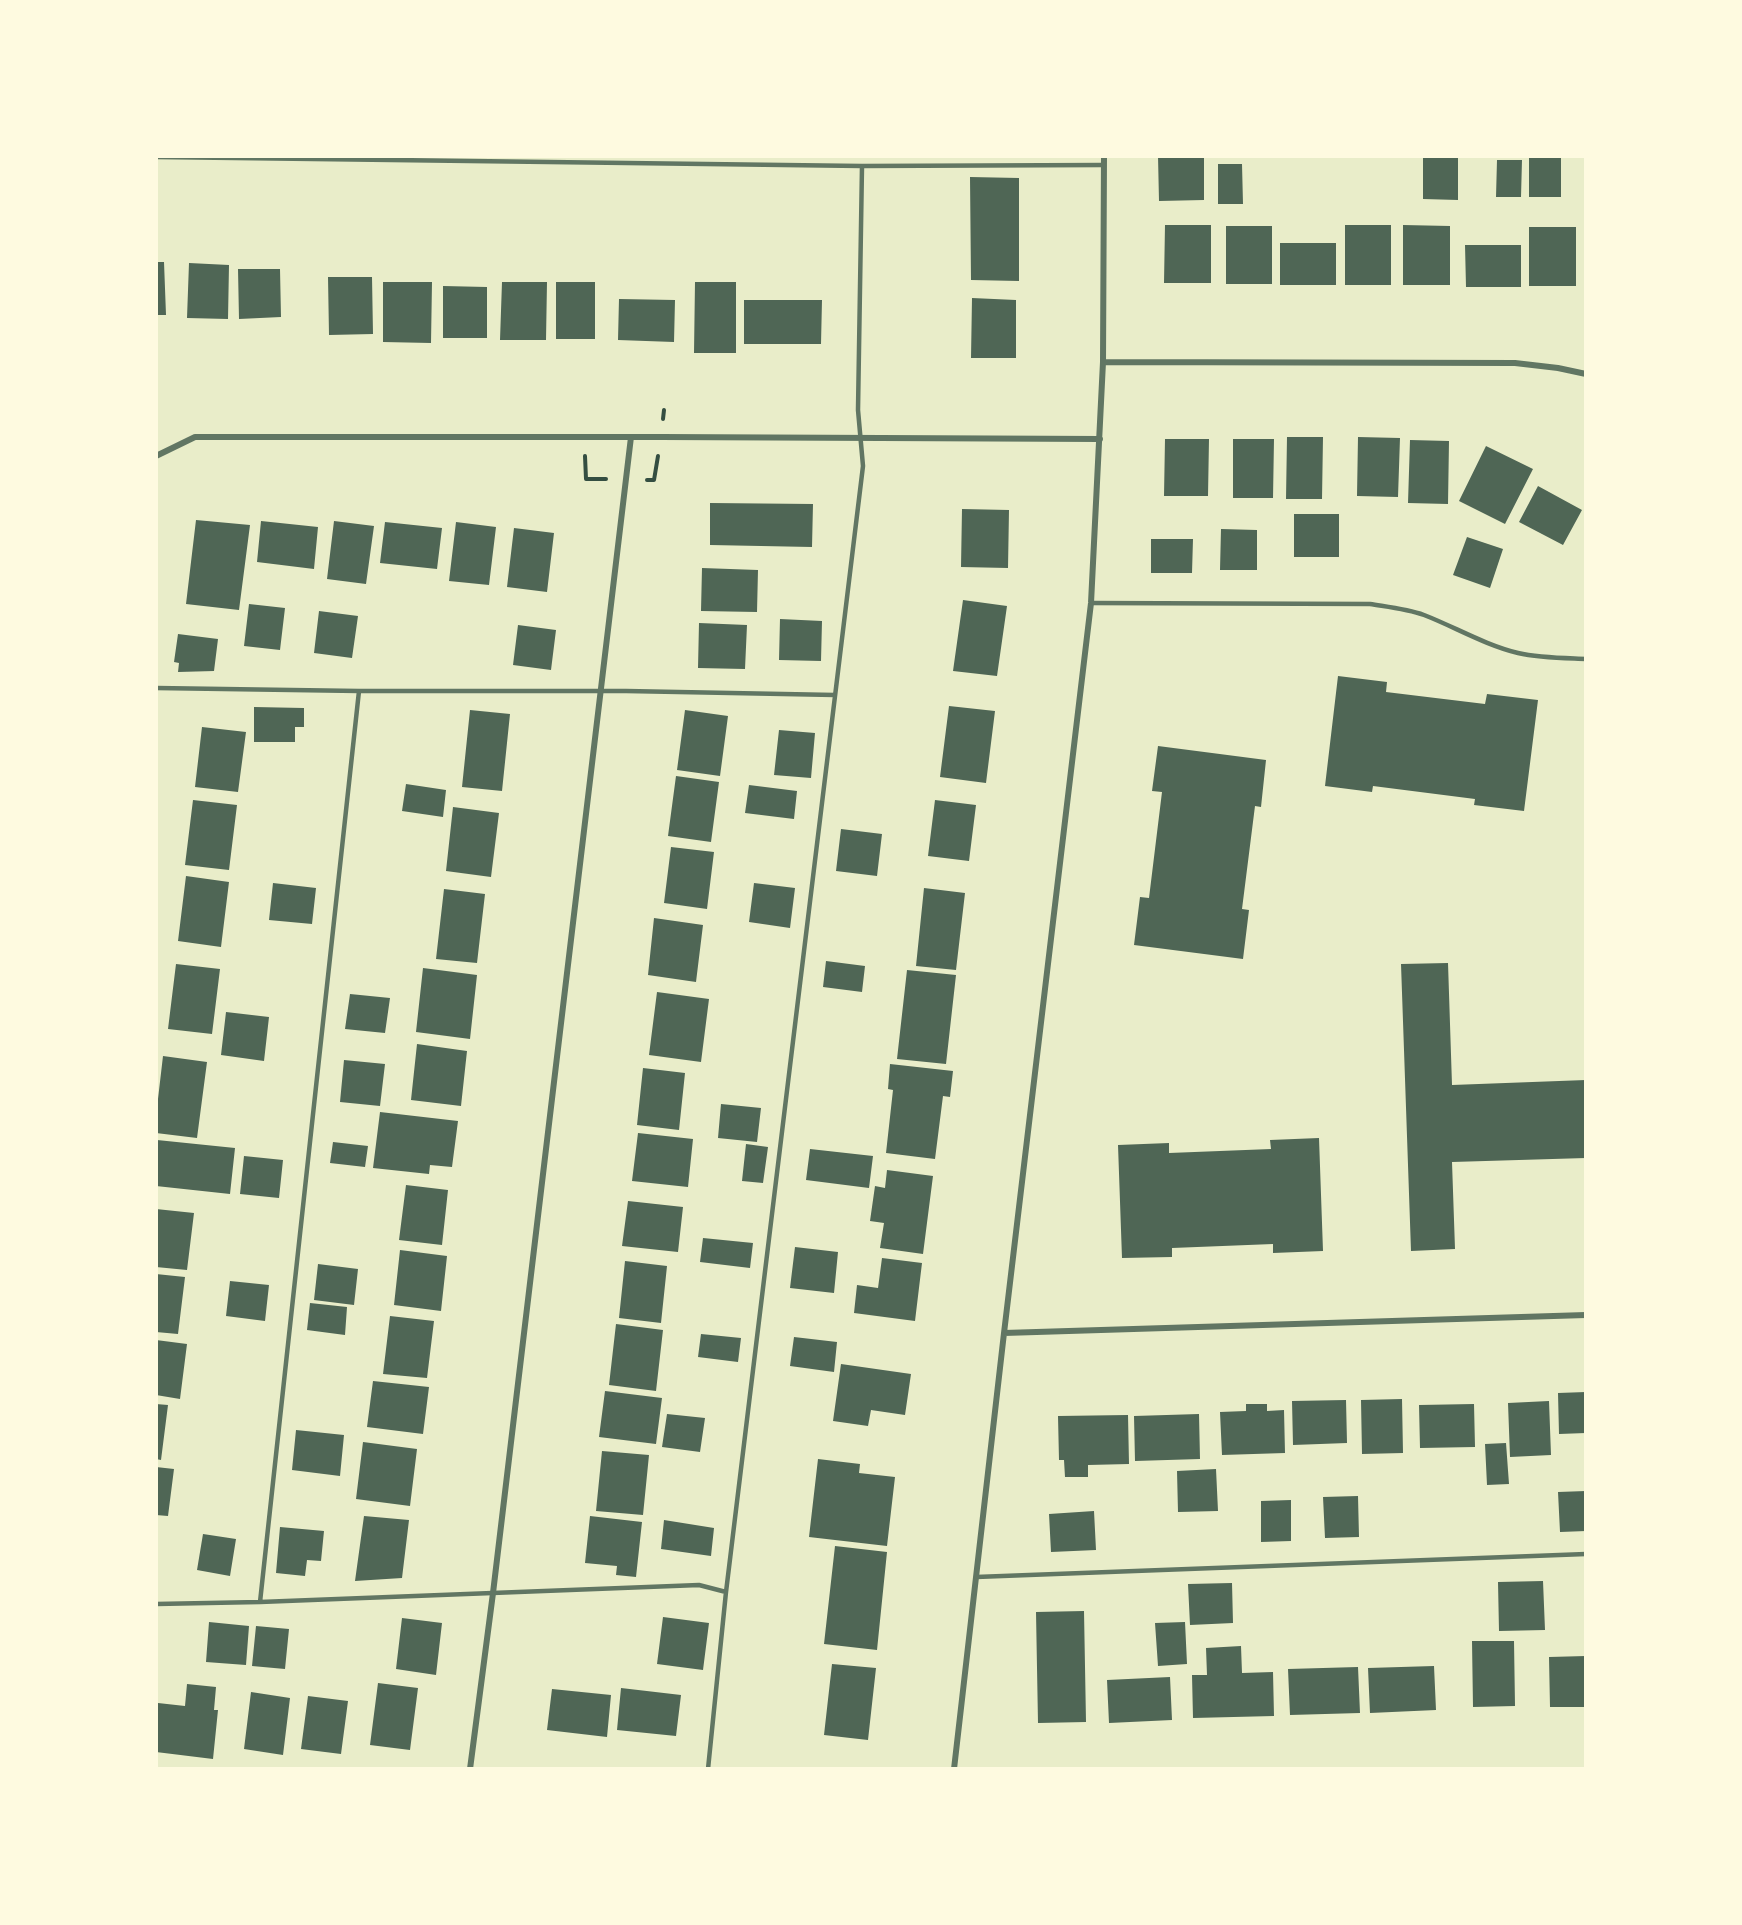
<!DOCTYPE html>
<style>
body{margin:0}
#map{position:relative;width:1742px;height:1925px;overflow:hidden;background:#e9edc9;font-family:"DM Sans",sans-serif}
canvas{display:block}
.frame{position:absolute;inset:0;border:158px solid #fefae0;pointer-events:none}
</style>
<div id="map">
<canvas width="1742" height="1925"></canvas>
<div class="frame"></div>
</div>
<script>
const c = document.querySelector('canvas').getContext('2d');
c.lineJoin = 'round';
function fillPath(path, color) { c.fillStyle = color; c.fill(path, 'evenodd'); }
function stroke(path, color, width, dash) { c.strokeStyle = color; c.lineWidth = width; c.lineCap = dash ? 'butt' : 'round'; c.setLineDash(dash || []); c.stroke(path); }
fillPath(new Path2D(`
 M 1158,156 L 1204,156 L 1204,200 L 1159,201 Z
 M 1529,156 L 1561,156 L 1561,197 L 1529,197 Z
 M 1423,158 L 1458,158 L 1458,200 L 1423,199 Z
 M 1497,160 L 1522,160 L 1521,197 L 1496,197 Z
 M 1218,164 L 1242,164 L 1243,204 L 1218,204 Z
 M 970,177 L 1019,178 L 1019,281 L 971,280 Z
 M 1165,225 L 1211,225 L 1211,283 L 1164,283 Z
 M 1345,225 L 1391,225 L 1391,285 L 1345,285 Z
 M 1403,225 L 1450,226 L 1450,285 L 1403,285 Z
 M 1226,226 L 1272,226 L 1272,284 L 1226,284 Z
 M 1529,227 L 1576,227 L 1576,286 L 1529,286 Z
 M 1280,243 L 1336,243 L 1336,285 L 1280,285 Z
 M 1465,245 L 1521,245 L 1521,287 L 1466,287 Z
 M 156,262 L 164,262 L 166,315 L 156,315 Z
 M 189,263 L 229,265 L 228,319 L 187,318 Z
 M 238,269 L 280,269 L 281,317 L 239,319 Z
 M 328,277 L 372,277 L 373,334 L 329,335 Z
 M 383,282 L 432,282 L 431,343 L 383,342 Z
 M 502,282 L 547,282 L 546,340 L 500,340 Z
 M 556,282 L 595,282 L 595,339 L 556,339 Z
 M 695,282 L 736,282 L 736,353 L 694,353 Z
 M 443,286 L 487,287 L 487,338 L 443,338 Z
 M 972,298 L 1016,300 L 1016,358 L 971,358 Z
 M 619,299 L 675,300 L 674,342 L 618,340 Z
 M 744,300 L 822,300 L 821,344 L 744,344 Z
 M 1287,437 L 1323,437 L 1322,499 L 1286,499 Z
 M 1358,437 L 1400,438 L 1398,497 L 1357,496 Z
 M 1165,439 L 1209,439 L 1208,496 L 1164,496 Z
 M 1233,439 L 1274,439 L 1273,498 L 1233,498 Z
 M 1410,440 L 1449,441 L 1448,504 L 1408,503 Z
 M 1486,446 L 1533,469 L 1505,524 L 1459,501 Z
 M 1538,486 L 1582,510 L 1563,545 L 1519,522 Z
 M 710,503 L 813,504 L 812,547 L 710,545 Z
 M 962,509 L 1009,510 L 1008,568 L 961,567 Z
 M 1294,514 L 1339,514 L 1339,557 L 1294,557 Z
 M 196,520 L 250,525 L 239,610 L 186,604 Z
 M 261,521 L 318,527 L 314,569 L 257,562 Z
 M 334,521 L 374,526 L 366,584 L 327,579 Z
 M 385,522 L 442,528 L 437,569 L 380,563 Z
 M 456,522 L 496,527 L 489,585 L 449,581 Z
 M 514,528 L 554,533 L 547,592 L 507,587 Z
 M 1221,529 L 1257,530 L 1257,570 L 1220,570 Z
 M 1467,537 L 1503,549 L 1490,588 L 1453,575 Z
 M 1151,539 L 1193,539 L 1192,573 L 1151,573 Z
 M 702,568 L 758,570 L 757,612 L 701,611 Z
 M 963,600 L 1007,606 L 997,676 L 953,671 Z
 M 249,604 L 285,608 L 280,650 L 244,646 Z
 M 319,611 L 358,616 L 352,658 L 314,653 Z
 M 780,619 L 822,621 L 821,661 L 779,660 Z
 M 699,623 L 747,625 L 745,669 L 698,668 Z
 M 518,625 L 556,630 L 551,670 L 513,665 Z
 M 178,634 L 218,639 L 214,671 L 178,672 L 179,663 L 174,662 Z
 M 1338,676 L 1387,682 L 1386,692 L 1485,704 L 1487,694 L 1538,700 L 1524,811 L 1474,805 L 1475,799 L 1373,786 L 1372,792 L 1325,786 Z
 M 949,706 L 995,711 L 986,783 L 940,777 Z
 M 254,707 L 304,708 L 304,727 L 295,727 L 295,742 L 254,742 Z
 M 470,710 L 510,714 L 502,791 L 462,787 Z
 M 685,710 L 728,716 L 720,776 L 677,770 Z
 M 202,727 L 246,732 L 238,792 L 195,787 Z
 M 779,730 L 815,733 L 811,778 L 774,775 Z
 M 1158,746 L 1266,760 L 1261,807 L 1255,806 L 1242,909 L 1249,910 L 1243,959 L 1134,945 L 1140,897 L 1149,898 L 1162,792 L 1152,791 Z
 M 676,776 L 719,782 L 711,842 L 668,836 Z
 M 406,784 L 446,790 L 443,817 L 402,811 Z
 M 749,785 L 797,791 L 794,819 L 745,813 Z
 M 193,800 L 237,805 L 229,870 L 185,865 Z
 M 935,800 L 976,805 L 969,861 L 928,856 Z
 M 453,807 L 499,813 L 491,877 L 446,871 Z
 M 841,829 L 882,834 L 877,876 L 836,871 Z
 M 671,847 L 714,852 L 707,909 L 664,903 Z
 M 186,876 L 229,882 L 221,947 L 178,941 Z
 M 273,883 L 316,888 L 312,924 L 269,920 Z
 M 754,883 L 795,888 L 790,928 L 749,922 Z
 M 924,888 L 965,893 L 956,970 L 916,966 Z
 M 444,889 L 485,894 L 477,963 L 436,959 Z
 M 654,918 L 703,925 L 696,982 L 648,975 Z
 M 826,961 L 865,966 L 862,992 L 823,987 Z
 M 1448,963 L 1452,1085 L 1586,1080 L 1586,1158 L 1452,1162 L 1455,1249 L 1411,1251 L 1401,964 Z
 M 176,964 L 220,969 L 212,1034 L 168,1029 Z
 M 423,968 L 477,975 L 470,1039 L 416,1032 Z
 M 907,970 L 956,975 L 946,1064 L 897,1059 Z
 M 657,992 L 709,999 L 701,1062 L 649,1055 Z
 M 350,994 L 390,998 L 385,1033 L 345,1029 Z
 M 226,1012 L 269,1017 L 264,1061 L 221,1055 Z
 M 417,1044 L 467,1051 L 461,1106 L 411,1100 Z
 M 163,1056 L 207,1062 L 197,1138 L 156,1133 L 156,1116 Z
 M 344,1060 L 385,1064 L 380,1106 L 340,1102 Z
 M 890,1064 L 953,1071 L 950,1097 L 943,1096 L 935,1159 L 886,1153 L 893,1090 L 888,1089 Z
 M 643,1068 L 685,1073 L 679,1130 L 637,1125 Z
 M 721,1104 L 761,1108 L 757,1142 L 718,1138 Z
 M 380,1112 L 458,1121 L 452,1167 L 430,1165 L 429,1174 L 373,1168 Z
 M 638,1133 L 693,1139 L 688,1187 L 632,1181 Z
 M 1319,1138 L 1323,1251 L 1273,1253 L 1273,1244 L 1172,1248 L 1172,1257 L 1122,1258 L 1118,1145 L 1169,1143 L 1169,1153 L 1271,1149 L 1270,1140 Z
 M 157,1140 L 235,1148 L 230,1194 L 156,1186 Z
 M 333,1142 L 368,1146 L 365,1167 L 330,1163 Z
 M 746,1144 L 768,1147 L 763,1183 L 742,1181 Z
 M 810,1149 L 873,1156 L 869,1188 L 806,1180 Z
 M 244,1156 L 283,1160 L 279,1198 L 240,1194 Z
 M 887,1170 L 933,1176 L 923,1254 L 880,1248 L 884,1223 L 870,1221 L 875,1186 L 885,1188 Z
 M 406,1185 L 448,1190 L 442,1245 L 399,1240 Z
 M 628,1201 L 683,1207 L 678,1252 L 622,1246 Z
 M 156,1209 L 194,1213 L 187,1270 L 156,1267 Z
 M 703,1238 L 753,1243 L 750,1268 L 700,1262 Z
 M 795,1247 L 838,1252 L 834,1293 L 790,1288 Z
 M 400,1250 L 447,1256 L 441,1311 L 394,1305 Z
 M 882,1258 L 922,1263 L 915,1321 L 854,1313 L 857,1285 L 878,1288 Z
 M 625,1261 L 667,1266 L 661,1323 L 619,1318 Z
 M 318,1264 L 358,1269 L 354,1305 L 314,1300 Z
 M 156,1274 L 185,1277 L 178,1334 L 156,1332 Z
 M 230,1281 L 269,1285 L 265,1321 L 226,1316 Z
 M 310,1303 L 347,1307 L 345,1335 L 307,1330 Z
 M 390,1316 L 434,1321 L 427,1378 L 383,1374 Z
 M 616,1324 L 663,1330 L 656,1391 L 609,1385 Z
 M 701,1334 L 741,1338 L 738,1362 L 698,1357 Z
 M 794,1337 L 837,1342 L 834,1372 L 790,1366 Z
 M 156,1340 L 187,1344 L 180,1399 L 156,1395 Z
 M 841,1364 L 911,1374 L 905,1415 L 871,1410 L 868,1426 L 833,1421 Z
 M 373,1381 L 429,1387 L 423,1434 L 367,1427 Z
 M 605,1391 L 662,1398 L 656,1444 L 599,1437 Z
 M 1586,1392 L 1586,1433 L 1559,1434 L 1558,1393 Z
 M 1402,1399 L 1403,1453 L 1362,1454 L 1361,1400 Z
 M 1346,1400 L 1347,1443 L 1293,1445 L 1292,1401 Z
 M 1549,1401 L 1551,1455 L 1510,1457 L 1508,1403 Z
 M 156,1404 L 168,1405 L 161,1460 L 156,1459 Z
 M 1246,1404 L 1267,1404 L 1267,1411 L 1284,1410 L 1285,1453 L 1222,1455 L 1220,1412 L 1246,1411 Z
 M 1474,1404 L 1475,1447 L 1420,1448 L 1419,1405 Z
 M 667,1414 L 705,1418 L 700,1452 L 662,1447 Z
 M 1199,1414 L 1200,1459 L 1135,1461 L 1134,1416 Z
 M 1128,1415 L 1129,1464 L 1088,1465 L 1088,1477 L 1065,1477 L 1064,1460 L 1059,1460 L 1058,1416 Z
 M 296,1430 L 344,1435 L 340,1476 L 292,1470 Z
 M 363,1442 L 417,1449 L 410,1506 L 356,1499 Z
 M 1506,1443 L 1509,1484 L 1487,1485 L 1485,1444 Z
 M 602,1451 L 649,1455 L 643,1515 L 596,1511 Z
 M 818,1459 L 860,1464 L 859,1473 L 895,1477 L 887,1546 L 809,1537 Z
 M 156,1467 L 174,1469 L 168,1516 L 156,1515 Z
 M 1216,1469 L 1218,1511 L 1178,1512 L 1177,1471 Z
 M 1586,1491 L 1586,1531 L 1560,1532 L 1558,1492 Z
 M 1358,1496 L 1359,1537 L 1325,1538 L 1323,1497 Z
 M 1291,1500 L 1291,1541 L 1261,1542 L 1261,1501 Z
 M 1094,1511 L 1096,1550 L 1051,1552 L 1049,1514 Z
 M 364,1516 L 409,1520 L 402,1578 L 355,1581 Z
 M 590,1516 L 642,1522 L 636,1577 L 616,1575 L 617,1566 L 585,1563 Z
 M 664,1520 L 714,1528 L 711,1556 L 661,1549 Z
 M 280,1527 L 324,1531 L 321,1561 L 307,1560 L 305,1576 L 276,1573 Z
 M 203,1534 L 236,1539 L 230,1576 L 197,1570 Z
 M 835,1546 L 887,1552 L 877,1650 L 824,1644 Z
 M 1543,1581 L 1545,1630 L 1499,1631 L 1498,1582 Z
 M 1232,1583 L 1233,1623 L 1190,1625 L 1188,1584 Z
 M 1084,1611 L 1086,1722 L 1038,1723 L 1036,1612 Z
 M 663,1617 L 709,1623 L 703,1670 L 657,1664 Z
 M 402,1618 L 442,1623 L 436,1675 L 396,1669 Z
 M 209,1622 L 249,1626 L 246,1665 L 206,1662 Z
 M 1185,1622 L 1187,1664 L 1158,1666 L 1155,1623 Z
 M 256,1626 L 289,1629 L 285,1669 L 252,1666 Z
 M 1472,1641 L 1514,1641 L 1515,1706 L 1473,1707 Z
 M 1241,1646 L 1242,1673 L 1273,1672 L 1274,1716 L 1193,1718 L 1192,1675 L 1207,1675 L 1206,1648 Z
 M 1586,1656 L 1586,1707 L 1550,1707 L 1549,1657 Z
 M 832,1664 L 876,1668 L 868,1740 L 824,1735 Z
 M 1434,1666 L 1436,1710 L 1370,1713 L 1368,1668 Z
 M 1358,1667 L 1360,1713 L 1290,1715 L 1288,1669 Z
 M 1170,1677 L 1172,1720 L 1109,1723 L 1107,1680 Z
 M 378,1683 L 418,1688 L 410,1750 L 370,1745 Z
 M 187,1684 L 216,1687 L 214,1710 L 218,1710 L 213,1759 L 156,1752 L 158,1703 L 185,1706 Z
 M 621,1688 L 681,1695 L 676,1736 L 617,1730 Z
 M 552,1689 L 611,1695 L 607,1737 L 547,1730 Z
 M 251,1692 L 290,1698 L 283,1755 L 244,1749 Z
 M 308,1696 L 348,1701 L 341,1754 L 301,1749 Z`), '#4f6655');
stroke(new Path2D(`
 M 663,419 L 664,410
 M 585,456 L 586,479 L 606,479
 M 647,480 L 654,480 L 658,456`), '#344e41', 4);
stroke(new Path2D(`
 M 156,157 L 862,166 L 1103,165
 M 1091,603 L 1370,604 C 1388,607 1407,609 1424,615 C 1455,627 1485,645 1518,653 C 1540,658 1563,658 1586,659
 M 156,688 L 359,691 L 626,691 L 835,695
 M 976,1577 L 1586,1554
 M 726,1592 L 863,466 L 858,410 L 862,166
 M 260,1602 L 359,691
 M 156,1604 L 260,1602 L 699,1585 L 726,1592 L 708,1769`), '#617663', 4.5);
stroke(new Path2D(`
 M 1103,362 L 1515,363 L 1558,368 L 1586,374
 M 156,456 L 195,437 L 661,437 L 1100,439
 M 1004,1333 L 1586,1315
 M 470,1769 L 493,1593 L 631,437
 M 954,1769 L 1004,1333 L 1091,603 L 1103,362 L 1104,156`), '#617663', 6);
</script>
